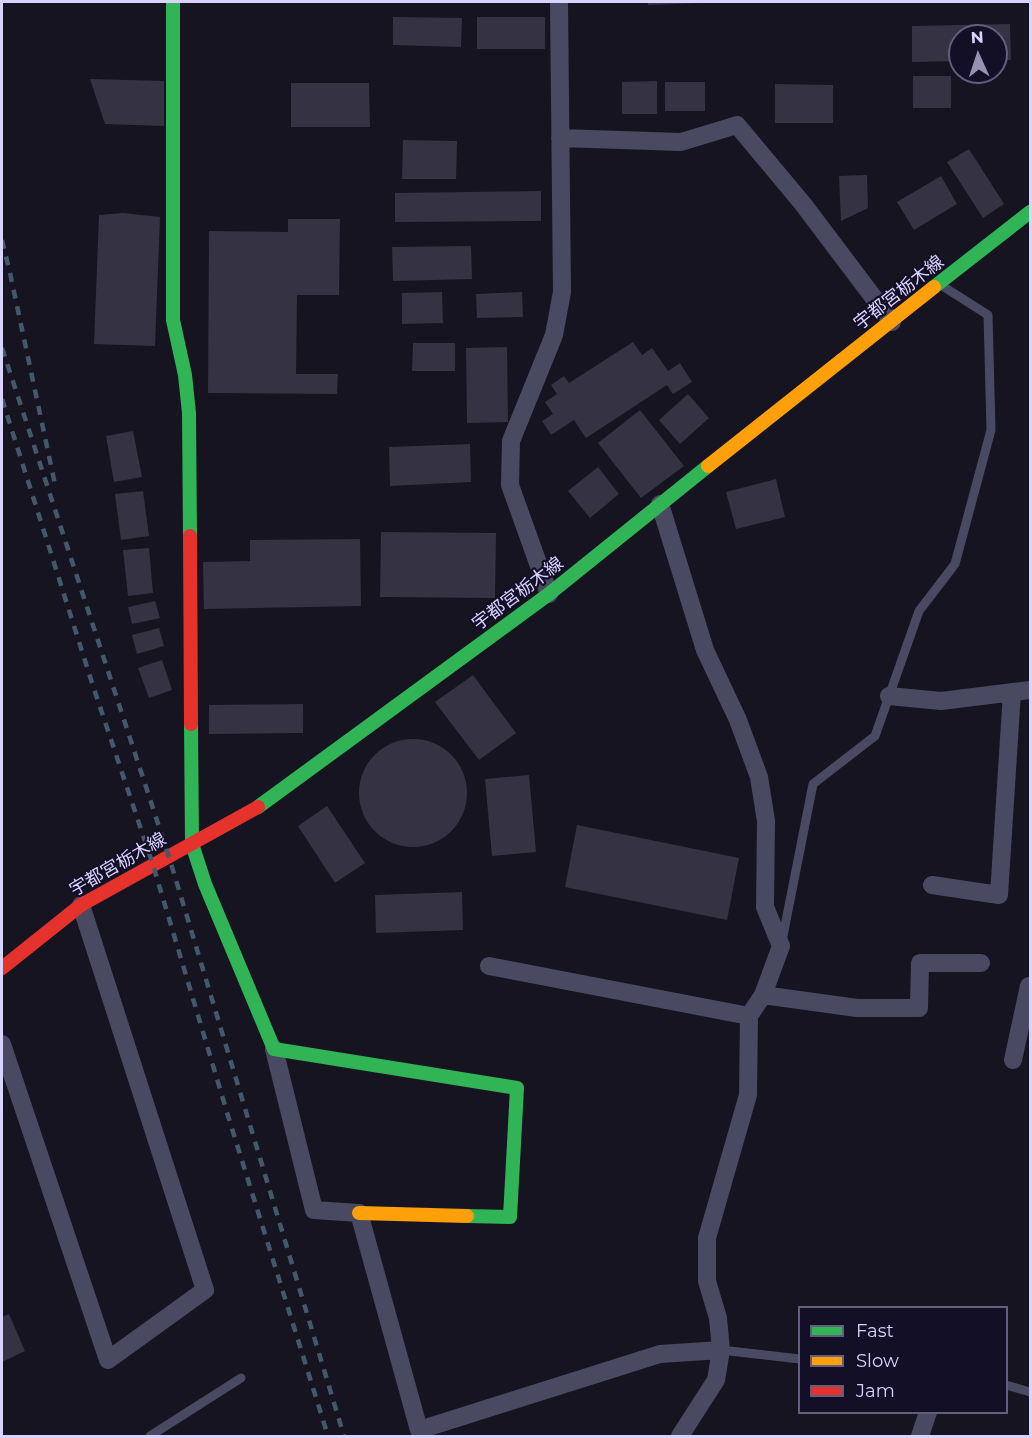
<!DOCTYPE html>
<meta charset="utf-8">
<style>
body{margin:0}
#map{position:relative;width:1032px;height:1438px;overflow:hidden;background:#161421;font-family:Montserrat,sans-serif}
canvas{display:block}
.frame{position:absolute;inset:0;border:3px solid #d9d4ff;pointer-events:none}
.legend{position:absolute;left:798px;top:1306px;width:210px;height:108px;box-sizing:border-box;background:#130f26;border:2px solid #625e7d;margin:0;padding:8px 10px;list-style:none;font-size:18px;color:#d9d4ff}
.legend li{display:flex;align-items:center;gap:12px;height:30px}
.legend b{width:30px;border:2px solid #625e7d}
.north{position:absolute;left:948px;top:24px;width:60px;height:60px;box-sizing:border-box;background:#130f26;border:2px solid #625e7d;border-radius:50%;rotate:357deg;font-size:16px;font-weight:700;line-height:24px;text-align:center;color:#d9d4ff}
.north::after{content:'';display:block;margin:auto;width:21px;height:27px;background:#9591b1;clip-path:polygon(50% 0,100% 100%,50% 72%,0 100%)}
</style>
<div id="map">
<canvas width="1032" height="1438"></canvas>
<div class="frame"></div>
<ul class="legend">
<li><b style="height:8px;background:#30b455"></b>Fast</li>
<li><b style="height:8px;background:#ff9f0a"></b>Slow</li>
<li><b style="height:8px;background:#e5322d"></b>Jam</li>
</ul>
<div class="north">N</div>
</div>
<script>
const c = document.querySelector('canvas').getContext('2d');
c.lineJoin = 'round';
function fillPath(path, color) { c.fillStyle = color; c.fill(path, 'evenodd'); }
function stroke(path, color, width, dash) { c.strokeStyle = color; c.lineWidth = width; c.lineCap = dash ? 'butt' : 'round'; c.setLineDash(dash || []); c.stroke(path); }
function drawText(font, color, halo, rows, align = 'center') {
  c.font = font + ' Montserrat,"Noto Sans JP",sans-serif'; c.lineWidth = 4.5; c.setLineDash([]); c.textBaseline = 'middle'; c.strokeStyle = halo; c.fillStyle = color; for (const [text, x, y, turn = 0] of rows) {
    c.save(); c.translate(x, y); c.rotate((+turn || 0) * Math.PI / 180); c.textAlign = isNaN(turn) ? turn : align; if (halo) c.strokeText(text, 0, 0); c.fillText(text, 0, 0); c.restore();
  }
}
fillPath(new Path2D(`
 M 648,2 L 701,2 L 701,3 L 648,5 Z
 M 393,17 L 462,18 L 461,47 L 393,45 Z
 M 477,17 L 545,17 L 545,49 L 477,49 Z
 M 1010,24 L 1011,60 L 996,60 L 996,36 L 960,36 L 960,61 L 912,62 L 912,26 Z
 M 913,76 L 951,76 L 951,108 L 913,108 Z
 M 90,79 L 164,81 L 164,126 L 105,124 Z
 M 657,81 L 657,114 L 622,114 L 622,82 Z
 M 665,82 L 705,82 L 705,111 L 665,111 Z
 M 291,83 L 369,83 L 370,127 L 291,127 Z
 M 775,84 L 833,85 L 833,123 L 775,123 Z
 M 403,140 L 457,141 L 456,179 L 402,179 Z
 M 969,149 L 1004,204 L 983,218 L 947,162 Z
 M 867,175 L 868,208 L 841,221 L 839,176 Z
 M 941,176 L 957,204 L 914,230 L 897,202 Z
 M 541,191 L 541,221 L 395,222 L 395,193 Z
 M 123,213 L 160,217 L 155,346 L 94,344 L 99,215 Z
 M 288,219 L 340,219 L 339,295 L 297,295 L 296,374 L 338,374 L 337,394 L 208,393 L 209,231 L 288,232 Z
 M 471,246 L 472,279 L 393,281 L 392,247 Z
 M 442,292 L 443,323 L 402,324 L 402,293 Z
 M 522,292 L 523,317 L 477,318 L 476,294 Z
 M 633,342 L 642,355 L 652,348 L 668,371 L 680,363 L 692,382 L 673,394 L 667,385 L 586,438 L 574,420 L 551,435 L 542,421 L 553,414 L 545,402 L 557,394 L 551,385 L 564,376 L 569,383 Z
 M 413,343 L 455,343 L 455,371 L 412,371 Z
 M 507,347 L 508,422 L 467,423 L 466,348 Z
 M 688,394 L 709,418 L 680,444 L 659,420 Z
 M 640,410 L 684,466 L 641,498 L 598,443 Z
 M 133,431 L 142,477 L 114,482 L 106,436 Z
 M 470,444 L 471,482 L 390,486 L 389,447 Z
 M 598,467 L 619,494 L 590,518 L 568,491 Z
 M 776,479 L 785,517 L 736,529 L 726,492 Z
 M 143,491 L 149,536 L 121,540 L 115,494 Z
 M 381,532 L 496,533 L 495,598 L 380,597 Z
 M 360,539 L 361,606 L 204,609 L 203,562 L 250,561 L 250,540 Z
 M 149,548 L 153,593 L 128,596 L 123,550 Z
 M 155,601 L 160,618 L 132,624 L 128,607 Z
 M 159,628 L 164,646 L 137,654 L 132,635 Z
 M 162,660 L 172,690 L 149,698 L 138,668 Z
 M 473,675 L 516,733 L 479,760 L 435,702 Z
 M 303,704 L 303,733 L 209,734 L 209,705 Z
 M359 793a54 54 0 1 1 108 0a54 54 0 1 1-108 0Z
 M 529,775 L 536,852 L 492,856 L 485,779 Z
 M 327,806 L 365,863 L 335,883 L 298,826 Z
 M 577,825 L 739,858 L 727,920 L 565,887 Z
 M 462,892 L 463,930 L 376,933 L 375,895 Z
 M 9,1314 L 25,1351 L 2,1362 L 2,1317 Z`), '#343243');
stroke(new Path2D(`
 M 782,941 L 813,784 L 875,736 L 919,611 L 955,564 L 991,430 L 988,315 L 944,287
 M 721,1350 L 800,1359
 M 1006,1385 L 1030,1392
 M 150,1436 L 241,1378`), '#4a4962', 9);
stroke(new Path2D(`
 M 560,138 L 681,142 L 737,125 L 803,204 L 892,322
 M 660,504 L 705,650 L 738,720 L 759,777 L 766,821 L 765,907 L 781,946 L 763,995 L 749,1016 L 748,1095 L 707,1238 L 707,1281 L 718,1318 L 721,1350 L 716,1380 L 680,1436
 M 549,594 L 510,485 L 511,441 L 554,335 L 562,292 L 559,2
 M 889,696 L 941,701 L 1030,690
 M 932,885 L 999,895 L 1012,692
 M 489,966 L 749,1016
 M 763,995 L 857,1008 L 919,1008 L 920,963 L 981,963
 M 2,1044 L 108,1360 L 205,1290 L 81,905
 M 274,1049 L 314,1210 L 359,1213 L 419,1430 L 660,1354 L 721,1350
 M 1013,1060 L 1029,986 L 1030,986
 M 920,1436 L 928,1412`), '#4a4962', 18);
stroke(new Path2D(`
 M 173,2 L 173,320 L 185,375 L 189,413 L 190,536
 M 934,287 L 1030,212
 M 191,724 L 192,844 L 205,884 L 274,1049 L 517,1088 L 510,1217 L 467,1216
 M 258,807 L 549,594 L 708,466`), '#30b455', 14);
stroke(new Path2D(`
 M 708,466 L 934,287
 M 359,1213 L 467,1216`), '#ff9f0a', 14);
stroke(new Path2D(`
 M 190,536 L 191,724
 M 2,968 L 81,905 L 258,807`), '#e5322d', 14);
stroke(new Path2D(`
 M 2,240 L 10,273 L 56,489
 M 2,348 L 169,857 L 344,1436
 M 2,399 L 94,689 L 153,865 L 229,1119 L 328,1436`), '#43596b', 4.5, [9, 8]);
drawText('18px', '#d9d4ff', '#130f26', [
 ["宇都宮栃木線",899,293,-38],
 ["宇都宮栃木線",518,594,-37],
 ["宇都宮栃木線",118,865,-30]
]);
</script>
